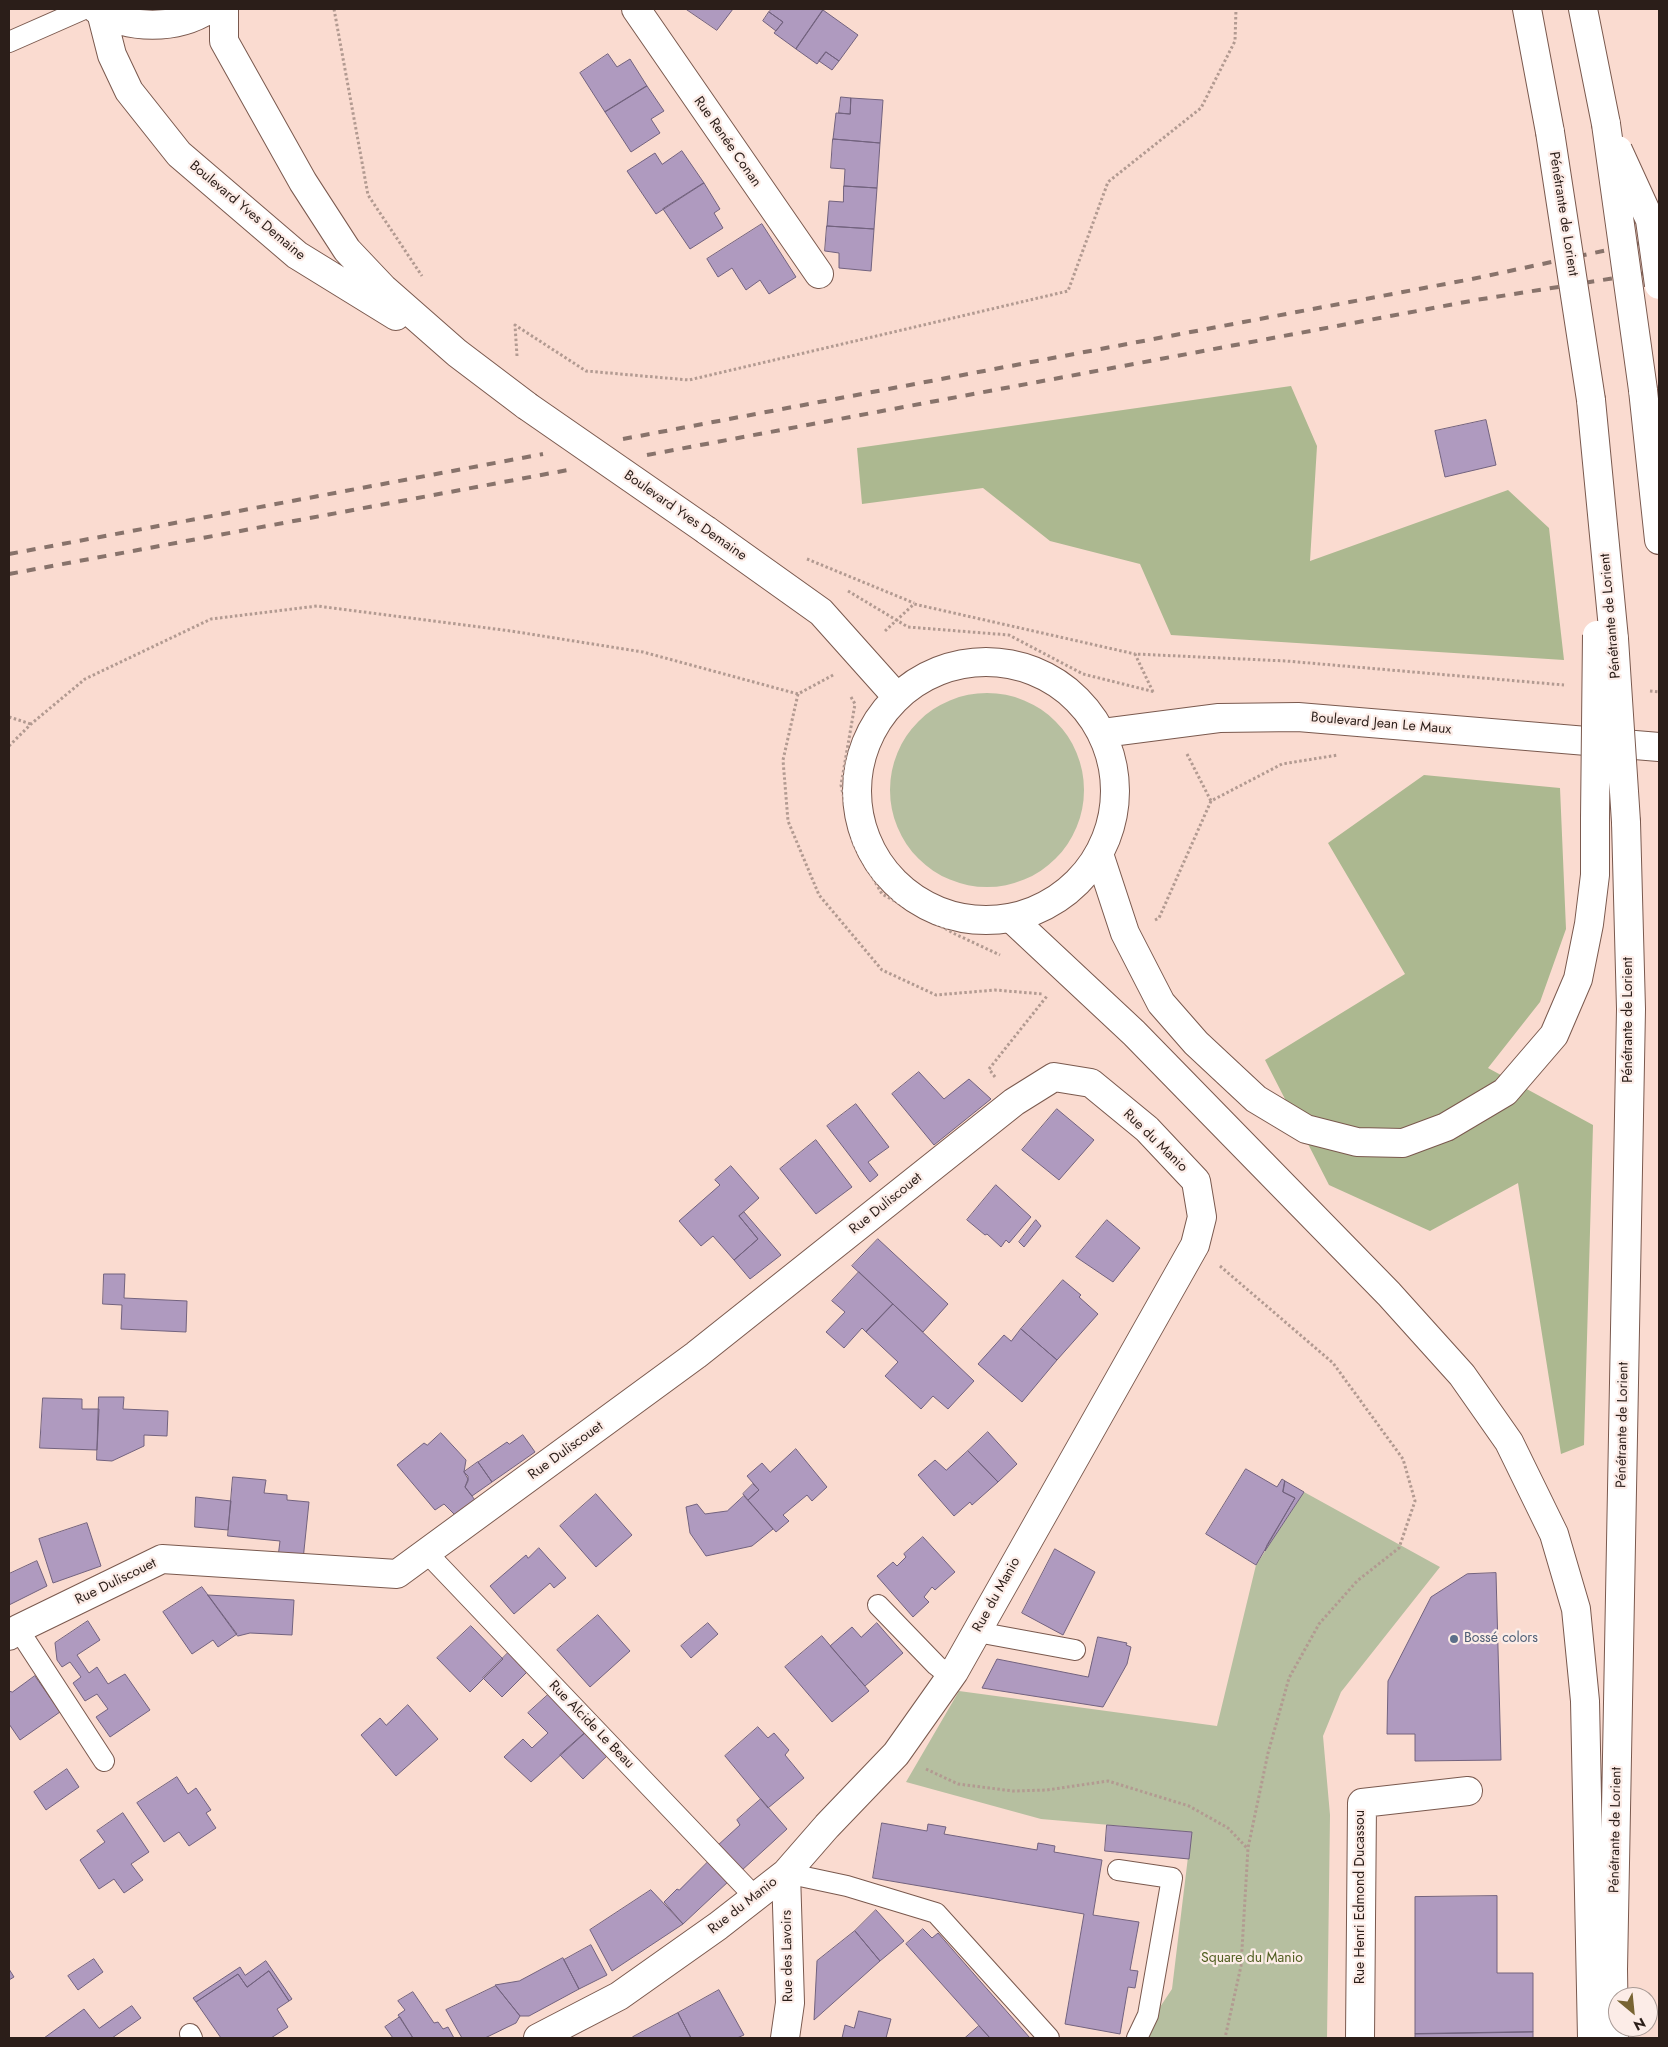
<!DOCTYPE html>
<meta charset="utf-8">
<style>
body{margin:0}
#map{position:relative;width:1668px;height:2047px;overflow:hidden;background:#fadbd0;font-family:Jost,sans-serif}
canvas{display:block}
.frame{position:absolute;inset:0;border:10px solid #2b1e19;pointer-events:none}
.north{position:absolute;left:1608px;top:1987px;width:50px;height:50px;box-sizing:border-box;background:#fcece7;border:1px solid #a89a95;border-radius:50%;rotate:152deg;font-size:14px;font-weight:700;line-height:20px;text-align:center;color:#2b1e19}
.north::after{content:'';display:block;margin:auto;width:18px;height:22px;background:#786433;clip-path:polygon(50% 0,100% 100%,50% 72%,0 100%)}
</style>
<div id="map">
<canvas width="1668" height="2047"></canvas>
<div class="frame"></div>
<div class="north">N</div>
</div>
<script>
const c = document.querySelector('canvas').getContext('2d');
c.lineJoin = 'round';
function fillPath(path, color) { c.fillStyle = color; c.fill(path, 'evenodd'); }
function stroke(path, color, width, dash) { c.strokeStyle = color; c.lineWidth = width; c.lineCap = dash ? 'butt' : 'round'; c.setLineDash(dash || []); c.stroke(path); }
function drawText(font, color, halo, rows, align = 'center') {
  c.font = font + ' Jost,sans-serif'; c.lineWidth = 4.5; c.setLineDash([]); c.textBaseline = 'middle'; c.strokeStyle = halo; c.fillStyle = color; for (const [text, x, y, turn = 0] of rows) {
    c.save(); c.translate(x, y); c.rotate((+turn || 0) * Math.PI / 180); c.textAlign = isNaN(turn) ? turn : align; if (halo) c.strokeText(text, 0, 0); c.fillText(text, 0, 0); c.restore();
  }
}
fillPath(new Path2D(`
 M890 790a97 97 0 1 1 194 0a97 97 0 1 1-194 0Z
 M 1304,1492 L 1440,1567 L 1341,1692 L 1323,1736 L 1330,1815 L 1327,2038 L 1148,2038 L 1156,2013 L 1172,1989 L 1191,1832 L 1041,1819 L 906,1782 L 959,1691 L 1217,1726 L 1256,1565 Z`), '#b6bfa0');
fillPath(new Path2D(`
 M 1291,386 L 1317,446 L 1310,561 L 1508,490 L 1549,528 L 1564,660 L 1171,635 L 1140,564 L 1050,541 L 983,488 L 862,504 L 857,448 Z
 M 1424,775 L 1560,788 L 1566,929 L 1540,1002 L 1488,1068 L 1593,1125 L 1584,1445 L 1561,1454 L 1518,1183 L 1430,1231 L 1329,1185 L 1265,1060 L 1405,974 L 1328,843 Z`), '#acb890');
const building = new Path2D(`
 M 686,9 L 733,9 L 717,30 Z
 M 772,9 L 821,9 L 823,10 L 796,49 L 774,33 L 783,22 L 769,12 Z
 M 823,10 L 858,35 L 839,61 L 826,52 L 817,64 L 796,49 Z
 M 769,12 L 783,22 L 776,31 L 763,21 Z
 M 826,52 L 839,61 L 832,70 L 819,61 Z
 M 608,54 L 617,67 L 630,59 L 647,86 L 605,112 L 580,73 Z
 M 647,86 L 664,111 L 651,119 L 660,133 L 631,152 L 605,112 Z
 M 841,97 L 851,98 L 850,114 L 839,113 Z
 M 851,98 L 883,100 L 880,143 L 833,139 L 836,113 L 850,114 Z
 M 833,139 L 880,143 L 877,188 L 844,186 L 845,169 L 831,168 Z
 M 682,151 L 704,183 L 656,214 L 627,171 L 655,153 L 662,164 Z
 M 704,183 L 720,209 L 714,213 L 723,228 L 690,249 L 663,209 Z
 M 844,186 L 877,188 L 874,229 L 827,226 L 829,201 L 843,202 Z
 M 762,224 L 796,277 L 769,294 L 760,280 L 746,290 L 732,268 L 718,277 L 707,259 Z
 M 827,226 L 874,229 L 871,271 L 839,268 L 839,253 L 825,251 Z
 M 1486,420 L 1496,465 L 1445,477 L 1435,431 Z
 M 919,1072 L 944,1099 L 969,1079 L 991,1099 L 934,1145 L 892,1094 Z
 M 856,1104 L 889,1147 L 868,1162 L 878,1175 L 870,1182 L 827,1126 Z
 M 1057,1109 L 1094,1140 L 1059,1180 L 1022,1150 Z
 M 816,1140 L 852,1187 L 816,1214 L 780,1169 Z
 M 731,1166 L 759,1198 L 739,1216 L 758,1239 L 734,1260 L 713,1236 L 701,1246 L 679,1221 L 720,1185 L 715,1180 Z
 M 996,1185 L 1031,1217 L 1009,1243 L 1006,1240 L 1001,1247 L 987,1234 L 985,1235 L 967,1220 Z
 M 744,1212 L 781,1255 L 750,1279 L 734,1260 L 758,1239 L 739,1216 Z
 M 1036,1220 L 1041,1226 L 1024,1247 L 1019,1242 Z
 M 1107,1220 L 1140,1248 L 1113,1282 L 1076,1257 Z
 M 878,1239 L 948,1304 L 923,1332 L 852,1266 Z
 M 859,1272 L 893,1304 L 866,1332 L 862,1328 L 844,1348 L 826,1332 L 845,1312 L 832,1301 Z
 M 104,1274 L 125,1274 L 124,1298 L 187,1301 L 186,1332 L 121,1329 L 122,1305 L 103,1304 Z
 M 1063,1280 L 1081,1295 L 1079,1297 L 1098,1314 L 1057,1360 L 1021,1329 Z
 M 893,1304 L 974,1381 L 948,1409 L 933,1396 L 921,1409 L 885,1376 L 898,1362 L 866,1332 Z
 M 1021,1329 L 1057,1360 L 1022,1402 L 978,1364 L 1004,1335 L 1011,1341 Z
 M 99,1397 L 124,1397 L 123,1409 L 168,1411 L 167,1436 L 144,1435 L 144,1446 L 112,1461 L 97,1460 Z
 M 43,1398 L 82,1399 L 82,1409 L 99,1409 L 97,1450 L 40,1448 Z
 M 988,1432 L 1017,1464 L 998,1482 L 968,1451 Z
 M 441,1433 L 466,1460 L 464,1472 L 468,1476 L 468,1481 L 465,1487 L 475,1500 L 456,1516 L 444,1504 L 435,1510 L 397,1465 L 424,1443 L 427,1445 Z
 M 523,1435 L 535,1452 L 492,1482 L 478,1462 L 507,1442 L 509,1444 Z
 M 796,1449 L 827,1487 L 812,1501 L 807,1495 L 783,1515 L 789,1521 L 776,1532 L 748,1500 L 759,1490 L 747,1476 L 762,1463 L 770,1472 Z
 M 968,1451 L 998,1482 L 972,1505 L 970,1502 L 954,1516 L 918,1475 L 935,1460 L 946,1470 Z
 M 478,1462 L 492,1482 L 472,1496 L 465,1487 L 468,1479 L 464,1472 Z
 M 1246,1469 L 1277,1487 L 1282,1479 L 1285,1481 L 1283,1492 L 1295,1498 L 1256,1565 L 1206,1534 Z
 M 233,1477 L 266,1480 L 264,1493 L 287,1495 L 287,1500 L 309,1502 L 303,1560 L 278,1557 L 280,1541 L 228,1536 Z
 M 1285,1481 L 1304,1492 L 1265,1551 L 1267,1545 L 1295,1498 L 1283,1492 Z
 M 753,1484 L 759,1490 L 748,1500 L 743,1494 Z
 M 596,1494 L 632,1535 L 596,1567 L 560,1526 Z
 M 744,1496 L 773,1529 L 752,1546 L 706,1556 L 690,1533 L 686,1507 L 697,1504 L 705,1514 L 727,1511 Z
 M 196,1497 L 231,1501 L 228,1530 L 195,1527 Z
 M 87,1523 L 101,1566 L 53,1583 L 39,1539 Z
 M 923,1537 L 955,1572 L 935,1590 L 932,1587 L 924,1597 L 929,1602 L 913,1617 L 877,1576 L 893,1562 L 897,1566 L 906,1557 L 904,1554 Z
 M 539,1548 L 566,1578 L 554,1588 L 550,1583 L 514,1614 L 490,1586 L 526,1555 L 528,1558 Z
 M 1055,1549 L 1095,1572 L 1063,1635 L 1022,1613 Z
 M 37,1561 L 47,1586 L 9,1605 L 9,1574 Z
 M 1496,1573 L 1501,1760 L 1415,1761 L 1415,1734 L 1387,1734 L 1388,1681 L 1431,1597 L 1467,1574 Z
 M 202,1587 L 237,1634 L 218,1647 L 213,1640 L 192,1654 L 163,1612 Z
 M 208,1595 L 294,1600 L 292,1635 L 250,1633 L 238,1636 Z
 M 598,1615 L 630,1651 L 590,1687 L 557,1650 Z
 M 88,1621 L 100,1640 L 77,1655 L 89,1673 L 97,1667 L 108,1684 L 125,1674 L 150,1710 L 110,1737 L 96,1717 L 108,1709 L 97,1694 L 85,1701 L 73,1683 L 81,1677 L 70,1662 L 62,1667 L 57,1660 L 55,1643 Z
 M 708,1623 L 718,1634 L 691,1658 L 681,1646 Z
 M 877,1623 L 903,1653 L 865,1686 L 830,1646 L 852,1627 L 861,1637 Z
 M 471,1626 L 503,1659 L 470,1692 L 437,1658 Z
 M 822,1636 L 869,1691 L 832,1722 L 785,1667 Z
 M 1098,1637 L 1127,1643 L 1126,1645 L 1131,1647 L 1127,1664 L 1103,1707 L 982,1688 L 997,1659 L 1088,1677 Z
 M 510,1651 L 528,1671 L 502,1697 L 483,1678 Z
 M 35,1676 L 60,1712 L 20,1740 L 9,1724 L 9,1691 L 12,1692 Z
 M 549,1694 L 586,1732 L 531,1782 L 504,1757 L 523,1739 L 532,1748 L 548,1733 L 528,1713 Z
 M 408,1705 L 438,1739 L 396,1776 L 361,1735 L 380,1718 L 386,1725 Z
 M 758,1727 L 768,1738 L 774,1733 L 789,1750 L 785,1755 L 804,1778 L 768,1808 L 725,1756 Z
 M 586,1732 L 608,1755 L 583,1779 L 560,1755 Z
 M 67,1769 L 79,1787 L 46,1810 L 34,1792 Z
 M 177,1777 L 188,1794 L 196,1788 L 211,1810 L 206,1813 L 216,1828 L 189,1846 L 179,1832 L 164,1842 L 137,1803 Z
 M 761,1799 L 787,1829 L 741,1871 L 717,1846 L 740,1825 L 737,1820 Z
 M 123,1813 L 149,1852 L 131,1864 L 143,1880 L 124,1893 L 114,1879 L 99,1889 L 80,1860 L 105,1842 L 97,1831 Z
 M 882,1823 L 927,1831 L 928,1824 L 946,1827 L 944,1834 L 1037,1850 L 1038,1843 L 1055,1846 L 1054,1852 L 1102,1860 L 1093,1915 L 1139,1922 L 1130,1970 L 1138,1971 L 1135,1988 L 1128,1987 L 1120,2034 L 1065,2024 L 1084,1914 L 873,1878 Z
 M 1107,1825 L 1192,1832 L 1189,1859 L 1105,1851 Z
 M 710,1860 L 730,1880 L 683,1924 L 664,1902 L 677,1889 L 679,1890 Z
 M 651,1890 L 683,1924 L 612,1971 L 590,1930 Z
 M 1497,1896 L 1497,1973 L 1533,1973 L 1533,2032 L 1415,2034 L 1415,1897 Z
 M 876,1910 L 904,1941 L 880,1961 L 855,1931 Z
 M 923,1929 L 932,1938 L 938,1933 L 1030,2038 L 990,2038 L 906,1944 Z
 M 855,1931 L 880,1961 L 814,2020 L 817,1961 Z
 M 591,1945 L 607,1975 L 579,1989 L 564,1960 Z
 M 563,1958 L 579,1989 L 529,2016 L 520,2016 L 495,1985 L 519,1981 Z
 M 94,1959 L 103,1972 L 78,1990 L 68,1976 Z
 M 266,1961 L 292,1999 L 289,2001 L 269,1971 L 247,1987 L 238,1974 L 196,2002 L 193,1998 L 240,1967 L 245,1975 Z
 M 9,1969 L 14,1977 L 9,1980 Z
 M 269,1971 L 289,2001 L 277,2009 L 288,2027 L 271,2038 L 221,2038 L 196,2002 L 238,1974 L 247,1987 Z
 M 496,1986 L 520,2016 L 516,2023 L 485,2038 L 462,2038 L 446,2010 Z
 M 719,1990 L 744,2035 L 737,2038 L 691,2038 L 678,2013 Z
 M 413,1992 L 434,2023 L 438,2022 L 443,2029 L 448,2027 L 454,2038 L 413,2038 L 398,2015 L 405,2010 L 398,2001 Z
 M 132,2006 L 141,2018 L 112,2038 L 44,2038 L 84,2009 L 99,2028 Z
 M 859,2011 L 891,2019 L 886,2038 L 842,2038 L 845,2025 L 854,2028 Z
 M 678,2013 L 691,2038 L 634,2038 L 633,2037 Z
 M 400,2017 L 413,2038 L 393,2038 L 385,2027 Z
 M 979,2026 L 990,2038 L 965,2038 Z
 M 1533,2032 L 1533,2038 L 1415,2038 L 1415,2034 Z`);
fillPath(building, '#af9abf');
stroke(building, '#72627e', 1);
const service = new Path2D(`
 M 9,42 L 84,9
 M 427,1553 L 755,1897
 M 878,1605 L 936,1665 L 951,1677
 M 18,1629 L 104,1761
 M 977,1632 L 1075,1650
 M 1118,1870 L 1172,1878 L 1148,2015 L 1137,2038
 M 786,1873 L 847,1886 L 936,1913 L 1049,2038
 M 190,2034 L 192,2038`);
const minor = new Path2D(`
 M 636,9 L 819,274
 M 9,1636 L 18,1629 L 162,1559 L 397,1574 L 696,1355 L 1014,1102 L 1054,1077 L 1091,1083 L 1147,1129 L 1196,1181 L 1202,1217 L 1195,1245 L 954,1672 L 896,1754 L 827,1826 L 786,1873 L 718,1926 L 619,1996 L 538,2038
 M 785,2038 L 790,2003 L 786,1873
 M 1360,2038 L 1362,1803 L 1468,1791`);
const secondary = new Path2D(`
 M 96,9 C 128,30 177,30 209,9
 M 224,9 L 224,41 L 303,182 L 347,250 L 383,288 L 457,353 L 527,406
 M 101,12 L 112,55 L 129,91 L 179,154 L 297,255 L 396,316
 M 706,530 L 821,612 L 897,697
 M857 791a129 129 0 1 1 258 0a129 129 0 1 1-258 0Z
 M 1103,733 L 1219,718 L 1298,717 L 1659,747`);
const trunk = new Path2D(`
 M 1527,9 L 1550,132
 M 1583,9 L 1606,124
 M 1643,390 L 1659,540
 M 1591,400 L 1614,639
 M 1099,854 L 1125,933 L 1161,1003 L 1196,1043 L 1256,1099 L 1306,1129 L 1357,1142 L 1403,1143 L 1446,1127 L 1505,1092 L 1554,1035 L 1578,979 L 1589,924 L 1595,875 L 1595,818
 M 1011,918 L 1134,1033 L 1389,1294 L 1462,1375 L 1509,1442 L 1554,1534 L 1576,1609 L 1585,1701 L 1592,2038
 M 1614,2038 L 1613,1969 L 1631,1009 L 1626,822`);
stroke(service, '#7a594e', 22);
stroke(minor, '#7a594e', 30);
stroke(secondary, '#7a594e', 30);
stroke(trunk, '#7a594e', 30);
stroke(new Path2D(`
 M 334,9 L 368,195 L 422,276
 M 517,356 L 515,325 L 586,371 L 689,380 L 1068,291 L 1108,182 L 1201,108 L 1235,41 L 1236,9
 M 807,559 L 914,603
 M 848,591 L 908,627 L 1009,635 L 1083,674 L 1155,692
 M 885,631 L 914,604 L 1135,654
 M 1650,691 L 1659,692
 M 1153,692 L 1135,654 L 1286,661 L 1564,685
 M 798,694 L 783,760 L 788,821 L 819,895 L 882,970 L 936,995 L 995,990 L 1043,994
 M 851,697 L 855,704 L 841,785 L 854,845 L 882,894 L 955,934 L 1000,955
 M 9,717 L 31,724
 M 9,746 L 31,724 L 85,679 L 211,619 L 317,606 L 511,631 L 643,652 L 798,694 L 835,674
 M 1187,754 L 1211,801
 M 1155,920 L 1159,918 L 1211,801 L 1282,764 L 1338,755
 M 995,1077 L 989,1069 L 1047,996
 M 1220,1266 L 1333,1363 L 1403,1459 L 1415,1501 L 1399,1548 L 1357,1581 L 1319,1624 L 1289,1678 L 1268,1753 L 1248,1848 L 1241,1966 L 1225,2038
 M 926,1769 L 958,1784 L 1013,1791 L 1047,1790 L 1108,1781 L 1189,1806 L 1228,1828 L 1247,1848`), '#b29a91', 3, [2.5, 2.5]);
stroke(service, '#fff', 20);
stroke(minor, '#fff', 28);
stroke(secondary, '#fff', 28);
stroke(trunk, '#fff', 28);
stroke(new Path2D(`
 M 623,439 L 1472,279 L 1659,239
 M 647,455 L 1476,300 L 1659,271
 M 9,554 L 543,454
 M 9,574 L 568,470`), '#88736b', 4, [9, 9]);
const secondaryBridge = new Path2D(`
 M 527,406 L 706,530`);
const trunkBridge = new Path2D(`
 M 1606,124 L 1643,390
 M 1550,132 L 1591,400
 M 1618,150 L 1650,220 L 1659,285
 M 1614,639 L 1626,822
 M 1595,818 L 1597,635`);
stroke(secondaryBridge, '#7a594e', 30, []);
stroke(trunkBridge, '#7a594e', 30, []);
stroke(secondaryBridge, '#fff', 28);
stroke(trunkBridge, '#fff', 28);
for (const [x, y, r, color] of [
 [1454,1639,5,"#5c6f8a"]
]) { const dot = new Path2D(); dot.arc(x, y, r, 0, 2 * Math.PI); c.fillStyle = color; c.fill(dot); stroke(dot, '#fcece7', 2); }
drawText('14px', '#2b1e19', '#fcece7', [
 ["Rue Renée Conan",727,142,55],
 ["Boulevard Yves Demaine",247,211,40],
 ["Pénétrante de Lorient",1563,214,81],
 ["Boulevard Yves Demaine",685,516,35],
 ["Pénétrante de Lorient",1611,616,-95],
 ["Boulevard Jean Le Maux",1381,724,5],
 ["Pénétrante de Lorient",1629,1020,-90],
 ["Rue du Manio",1155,1141,44],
 ["Rue Duliscouet",886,1204,-39],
 ["Pénétrante de Lorient",1623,1425,-89],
 ["Rue Duliscouet",566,1451,-36],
 ["Rue Duliscouet",116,1582,-26],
 ["Rue du Manio",997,1595,-61],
 ["Rue Alcide Le Beau",591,1725,46],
 ["Pénétrante de Lorient",1616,1830,-89],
 ["Rue Henri Edmond Ducassou",1361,1897,-90],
 ["Rue du Manio",743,1906,-38],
 ["Rue des Lavoirs",788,1956,-91]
]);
drawText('14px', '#4e5e75', '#fcece7', [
 ["Bossé colors",1464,1639]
], 'left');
drawText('14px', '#505e21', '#fcece7', [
 ["Square du Manio",1252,1959]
]);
</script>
